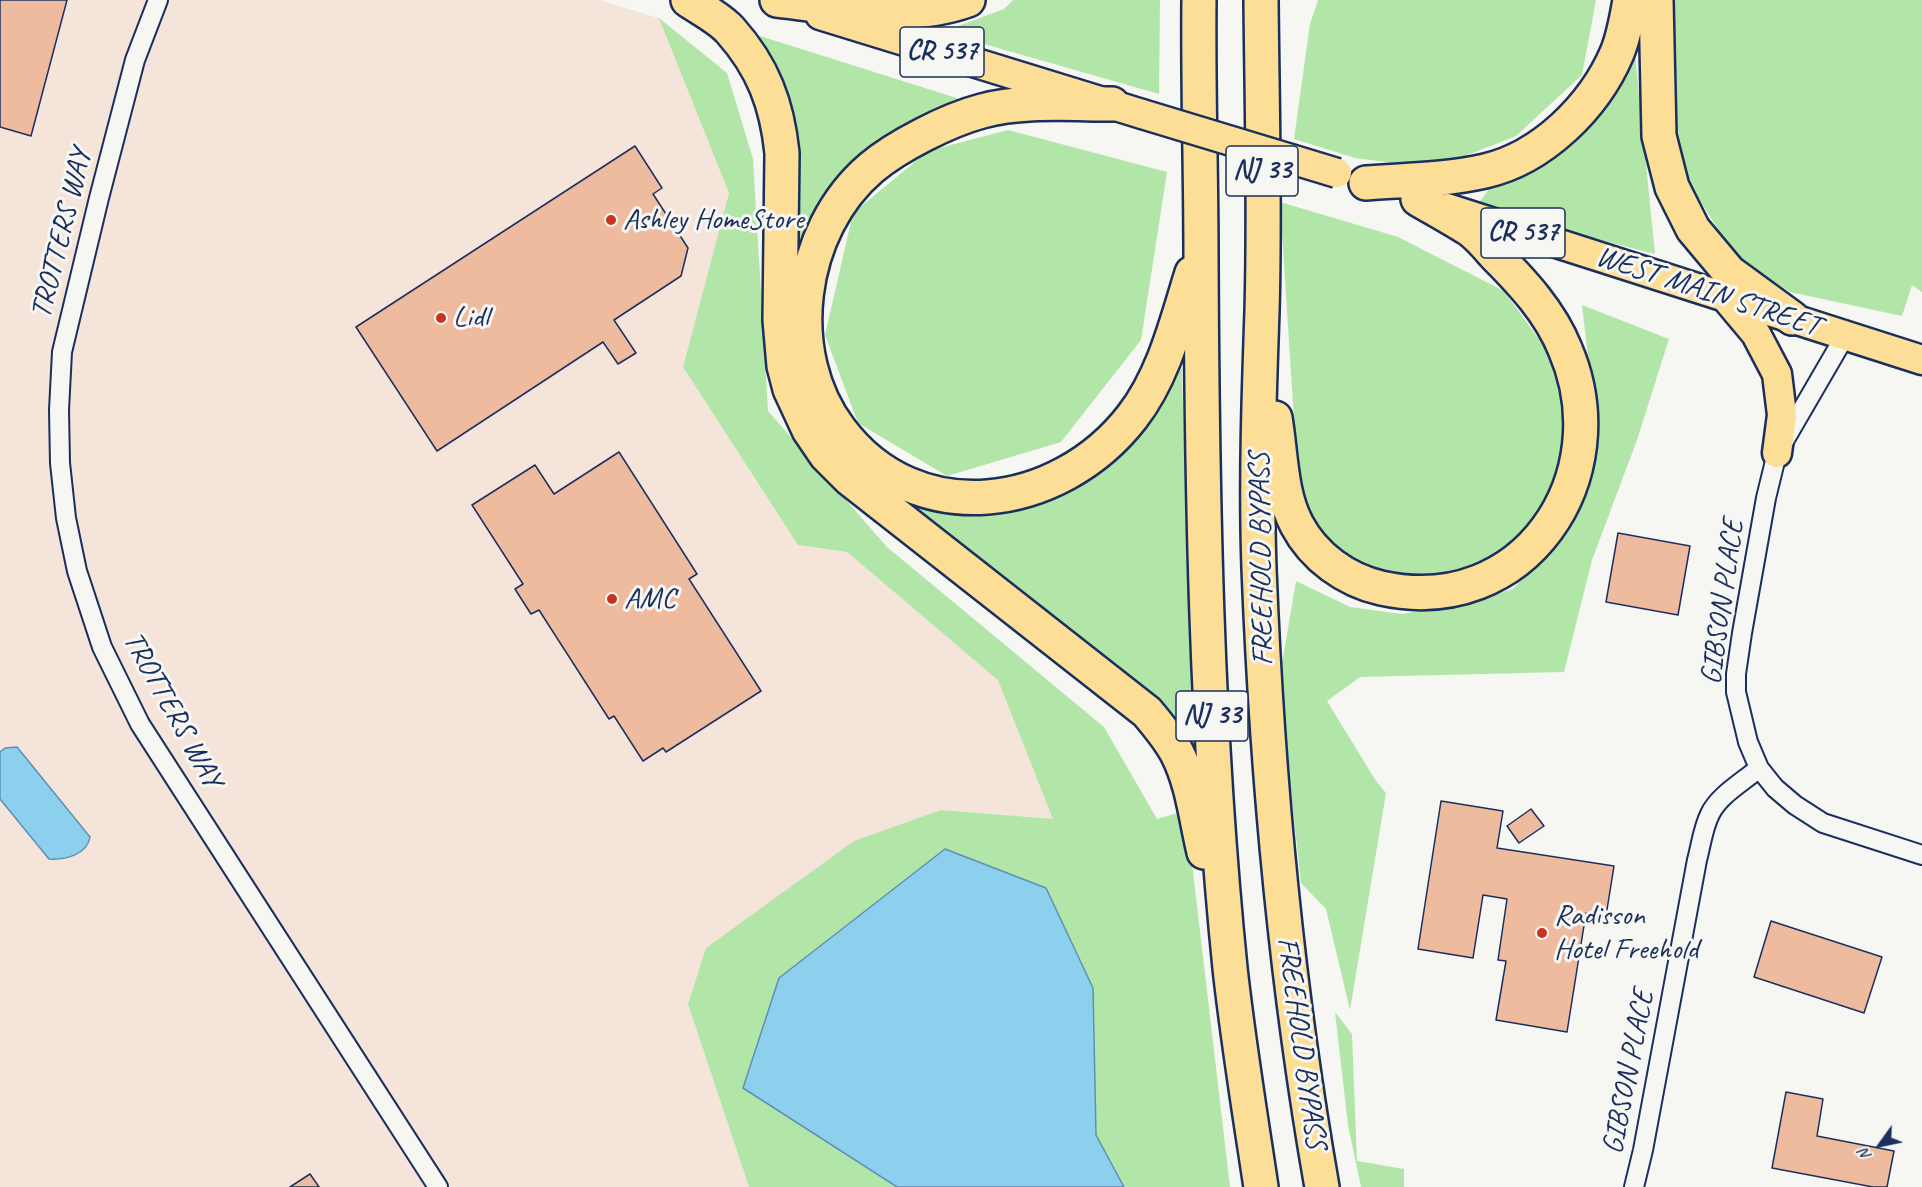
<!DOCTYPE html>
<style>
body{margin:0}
#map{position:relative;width:1922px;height:1187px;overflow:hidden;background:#f6f6f2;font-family:Caveat,sans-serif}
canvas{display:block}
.north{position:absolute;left:1850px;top:1115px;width:60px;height:60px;-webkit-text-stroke:4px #f6f6f2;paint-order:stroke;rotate:237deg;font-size:16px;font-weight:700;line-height:24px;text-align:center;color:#1b2f5e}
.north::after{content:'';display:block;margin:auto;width:21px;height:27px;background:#1b2f5e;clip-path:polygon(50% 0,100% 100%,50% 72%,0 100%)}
</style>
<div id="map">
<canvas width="1922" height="1187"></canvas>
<div class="north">N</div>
</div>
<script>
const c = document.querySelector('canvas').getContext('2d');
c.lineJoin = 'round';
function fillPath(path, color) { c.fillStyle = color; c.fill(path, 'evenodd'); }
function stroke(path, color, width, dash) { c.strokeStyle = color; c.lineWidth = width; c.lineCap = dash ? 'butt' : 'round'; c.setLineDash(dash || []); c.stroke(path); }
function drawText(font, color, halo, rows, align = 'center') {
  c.font = font + ' Caveat,sans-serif'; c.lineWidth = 6; c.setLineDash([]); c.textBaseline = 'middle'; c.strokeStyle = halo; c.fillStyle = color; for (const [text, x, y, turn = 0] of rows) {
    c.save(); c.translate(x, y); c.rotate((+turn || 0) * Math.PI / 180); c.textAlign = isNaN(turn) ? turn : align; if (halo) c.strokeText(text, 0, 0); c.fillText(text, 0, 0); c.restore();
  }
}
fillPath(new Path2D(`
 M 0,0 L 600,0 L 661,19 L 729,193 L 683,367 L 798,545 L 847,552 L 999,680 L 1054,820 L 941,810 L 688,1004 L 749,1187 L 0,1187 Z`), '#f4e4d9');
fillPath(new Path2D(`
 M 1013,0 L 1160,0 L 1159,94 L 942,32 L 1004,9 Z
 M 1318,0 L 1596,0 L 1582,75 L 1516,136 L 1434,168 L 1355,158 L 1294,139 L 1310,24 Z
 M 1668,0 L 1922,0 L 1922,292 L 1912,285 L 1902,316 L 1790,292 L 1735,256 L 1678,166 Z
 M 659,18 L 727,73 L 753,159 L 768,411 L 887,547 L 1104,727 L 1157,819 L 1184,811 L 1186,812 L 1230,1187 L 1124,1187 L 1096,1135 L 1093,988 L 895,1184 L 897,1187 L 749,1187 L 688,1004 L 706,948 L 854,841 L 941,810 L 1053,819 L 998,680 L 847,552 L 798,545 L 683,367 L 729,193 Z
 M 741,30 L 982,106 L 897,133 L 792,290 L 790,206 Z
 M 1635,54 L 1655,254 L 1475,208 L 1489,189 L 1585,125 Z
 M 1008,130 L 1167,172 L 1141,340 L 1061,442 L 947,476 L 858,423 L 825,335 L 853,213 L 928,151 Z
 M 1280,202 L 1398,237 L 1504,291 L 1557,364 L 1571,417 L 1551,501 L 1508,554 L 1432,584 L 1357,571 L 1325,548 L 1298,481 Z
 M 1582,305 L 1669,339 L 1637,440 L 1592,560 L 1564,672 L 1360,677 L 1327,701 L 1376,781 L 1386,793 L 1350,1010 L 1326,909 L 1301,883 L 1279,682 L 1296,581 L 1350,607 L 1402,614 L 1471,602 L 1513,589 L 1560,537 L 1584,489 L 1597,437 Z
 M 1181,347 L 1195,777 L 861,474 L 916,502 L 1082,480 Z
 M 1335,1012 L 1352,1034 L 1357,1161 L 1404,1169 L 1404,1187 L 1361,1187 L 1348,1125 Z`), '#b2e6a8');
const water = new Path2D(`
 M 17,747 L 90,837 C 87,855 65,860 49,859 L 0,799 L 0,752 L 5,748 Z
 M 945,849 L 1046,888 L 1093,988 L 1096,1135 L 1124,1187 L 897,1187 L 743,1088 L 779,978 Z`);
fillPath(water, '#8cd0ed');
stroke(water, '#5f90b4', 1.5);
const building = new Path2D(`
 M 0,0 L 67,0 L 31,136 L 0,127 Z
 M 635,146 L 662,188 L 653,194 L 688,248 L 681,276 L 614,320 L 636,353 L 618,364 L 603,342 L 437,451 L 356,327 Z
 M 619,452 L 697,574 L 689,579 L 761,691 L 666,752 L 663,748 L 643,761 L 614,716 L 609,719 L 539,610 L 531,614 L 515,589 L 523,584 L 472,505 L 535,465 L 554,494 Z
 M 1618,533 L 1690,546 L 1678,615 L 1606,602 Z
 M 1441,801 L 1503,811 L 1497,848 L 1614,866 L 1606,916 L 1586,913 L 1567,1032 L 1496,1020 L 1506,961 L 1498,960 L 1507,899 L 1483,895 L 1473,958 L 1418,949 Z
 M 1531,809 L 1544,826 L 1519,843 L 1507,826 Z
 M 1771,921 L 1882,957 L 1864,1013 L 1754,977 Z
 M 1786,1092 L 1823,1099 L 1817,1136 L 1894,1151 L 1887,1187 L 1873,1187 L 1772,1168 Z
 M 310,1174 L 319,1187 L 290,1187 Z`);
fillPath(building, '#eebb9f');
stroke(building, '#1b2f5e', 1.5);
const street = new Path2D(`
 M 158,0 L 135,60 L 99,198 L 62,352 L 59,410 L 60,463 L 66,518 L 77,571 L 102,647 L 140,724 L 438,1187
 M 1845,336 L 1777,453 L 1766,498 L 1742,633 L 1736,674 L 1736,692 L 1748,742 L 1759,768 L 1775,788 L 1795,805 L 1823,823 L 1922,855
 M 1634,1187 L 1643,1150 L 1697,860 C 1701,845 1703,828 1710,814 C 1719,795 1743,782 1759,768`);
const primary = new Path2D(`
 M 820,15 L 1142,114
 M 1447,208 L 1922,360
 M 1725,297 L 1756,334 L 1777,374 L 1782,415 L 1777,453`);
const highway = new Path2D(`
 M 688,0 C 701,9 719,18 730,30 C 763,67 777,104 782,153 L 780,320 L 784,366 L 790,389 L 809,430 L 826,455 L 850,479 L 1147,712 C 1158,725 1169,738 1177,753 C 1193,784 1196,819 1204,852
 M 777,0 C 840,7 907,22 968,0
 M 1199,0 C 1198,86 1201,171 1201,257 C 1202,494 1206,732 1230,968 C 1238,1041 1250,1114 1261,1187
 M 1261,0 C 1262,104 1265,208 1262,311 C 1259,397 1256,483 1259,568 C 1267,775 1286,983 1322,1187
 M 1656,0 L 1659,136 L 1672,187 L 1693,229 L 1729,272 L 1792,318
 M 1112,104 C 1071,104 1022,100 982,111 C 948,120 897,146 871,168 C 798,230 782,354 840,430 C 917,532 1059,511 1132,417 C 1164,376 1177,321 1192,273
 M 1366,183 C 1406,180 1446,180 1485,171 C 1542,158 1594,107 1617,53 C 1624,36 1627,18 1630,0
 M 1275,418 C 1281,453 1280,493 1297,525 C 1314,557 1346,580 1381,588 C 1524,620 1620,477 1565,349 C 1550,312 1523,283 1495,255 C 1487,246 1479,236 1469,229 C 1453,219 1435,209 1418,199`);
stroke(street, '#1b2f5e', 22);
stroke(primary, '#1b2f5e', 33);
stroke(highway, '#1b2f5e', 38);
stroke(street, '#f6f6f2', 18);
stroke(primary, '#fcde96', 28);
stroke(highway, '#fcde96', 33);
const primaryBridge = new Path2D(`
 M 1142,114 L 1337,173`);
stroke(primaryBridge, '#1b2f5e', 33, []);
stroke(primaryBridge, '#fcde96', 28);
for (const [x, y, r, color] of [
 [611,220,6,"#c8321e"],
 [441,318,6,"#c8321e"],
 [612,599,6,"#c8321e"],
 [1542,933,6,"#c8321e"]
]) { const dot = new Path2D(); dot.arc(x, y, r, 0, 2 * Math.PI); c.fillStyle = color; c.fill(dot); stroke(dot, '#f6f6f2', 2); }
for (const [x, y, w] of [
 [942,52,84],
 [1262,171,72],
 [1523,233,84],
 [1212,716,72]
]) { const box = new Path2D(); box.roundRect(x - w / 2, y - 25, w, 50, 4.5); c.fillStyle = '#f6f6f2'; c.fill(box); stroke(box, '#1b2f5e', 1.5); }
drawText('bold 28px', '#1b2f5e', null, [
 ["CR 537",942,52],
 ["NJ 33",1262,171],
 ["CR 537",1523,233],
 ["NJ 33",1212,716]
]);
drawText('30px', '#1b2f5e', '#f6f6f2', [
 ["Ashley HomeStore",623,220],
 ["Lidl",453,318],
 ["AMC",624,599],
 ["Radisson",1554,916],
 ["Hotel Freehold",1554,950]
], 'left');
drawText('30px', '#1b2f5e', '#f6f6f2', [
 ["TROTTERS WAY",62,234,-76],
 ["WEST MAIN STREET",1708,292,18],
 ["FREEHOLD BYPASS",1262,559,-91],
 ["GIBSON PLACE",1723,602,-82],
 ["TROTTERS WAY",172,710,61],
 ["FREEHOLD BYPASS",1301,1043,82],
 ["GIBSON PLACE",1629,1072,-79]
]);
</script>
